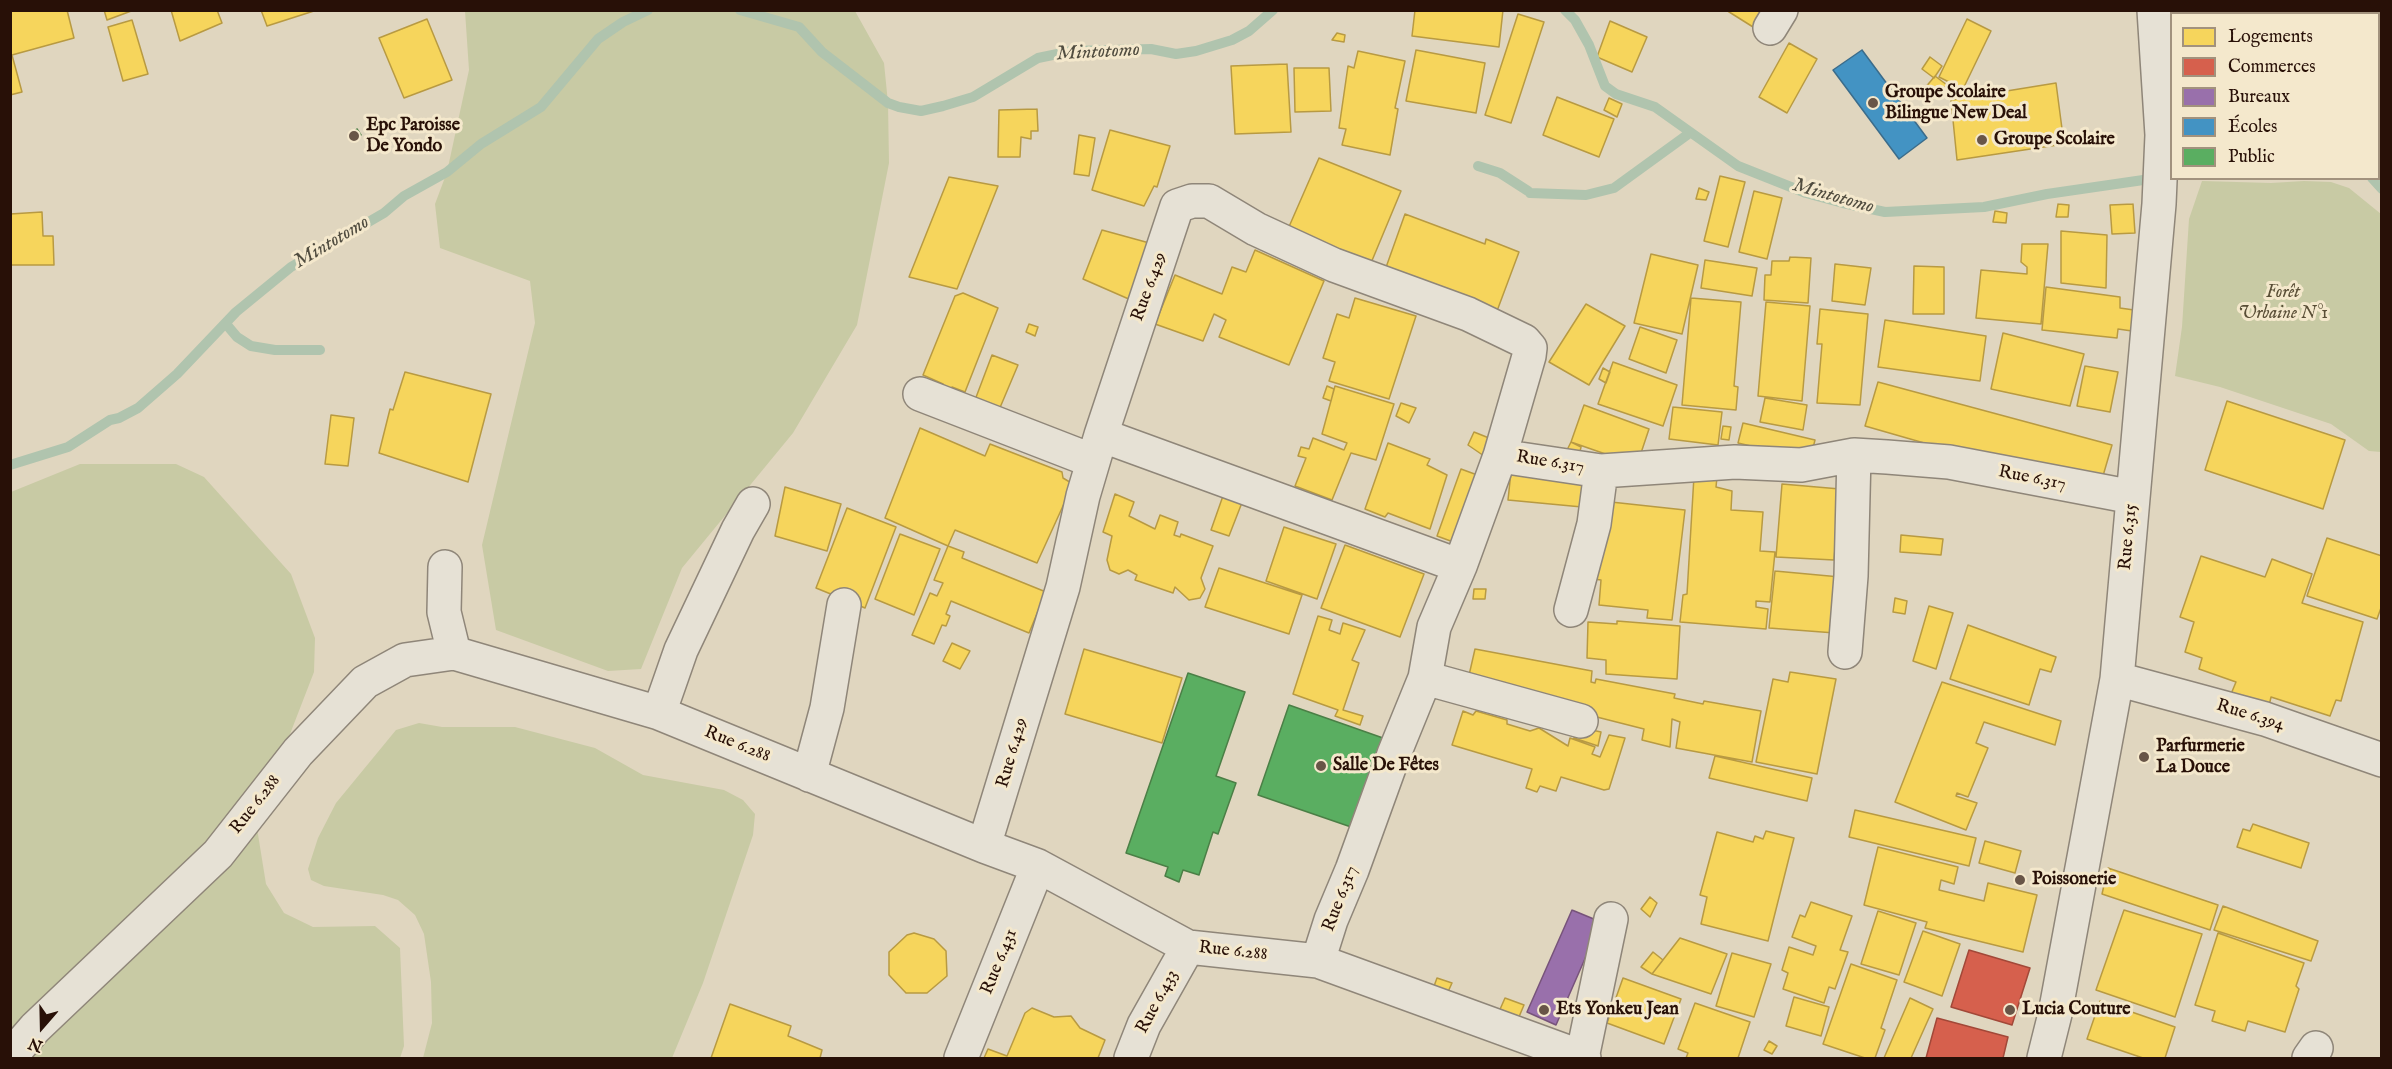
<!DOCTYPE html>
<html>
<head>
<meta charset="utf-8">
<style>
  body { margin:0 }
  #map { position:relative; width:2392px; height:1069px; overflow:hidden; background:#e0d6bf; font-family:"IM FELL English",serif }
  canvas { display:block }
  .frame { position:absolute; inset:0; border:12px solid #281007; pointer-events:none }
  .legend { position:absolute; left:2170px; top:12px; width:210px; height:168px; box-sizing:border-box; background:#f4e8cc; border:2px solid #a2927d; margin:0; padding:8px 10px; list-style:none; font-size:18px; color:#281007 }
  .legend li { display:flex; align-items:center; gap:12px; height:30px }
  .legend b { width:30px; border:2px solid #a2927d }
  .north { position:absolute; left:12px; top:997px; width:60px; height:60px; -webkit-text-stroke:4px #f4e8cc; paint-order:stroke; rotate:200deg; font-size:16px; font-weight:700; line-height:24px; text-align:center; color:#281007 }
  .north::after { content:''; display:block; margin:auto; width:21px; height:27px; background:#281007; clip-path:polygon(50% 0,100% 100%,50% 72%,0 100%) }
</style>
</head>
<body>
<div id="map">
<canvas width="2392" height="1069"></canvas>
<div class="frame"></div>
<ul class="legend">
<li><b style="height:16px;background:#f6d55c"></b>Logements</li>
<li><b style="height:16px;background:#d6604d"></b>Commerces</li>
<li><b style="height:16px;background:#9970ab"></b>Bureaux</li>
<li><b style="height:16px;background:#4393c3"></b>Écoles</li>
<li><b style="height:16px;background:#5aae61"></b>Public</li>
</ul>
<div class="north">N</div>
</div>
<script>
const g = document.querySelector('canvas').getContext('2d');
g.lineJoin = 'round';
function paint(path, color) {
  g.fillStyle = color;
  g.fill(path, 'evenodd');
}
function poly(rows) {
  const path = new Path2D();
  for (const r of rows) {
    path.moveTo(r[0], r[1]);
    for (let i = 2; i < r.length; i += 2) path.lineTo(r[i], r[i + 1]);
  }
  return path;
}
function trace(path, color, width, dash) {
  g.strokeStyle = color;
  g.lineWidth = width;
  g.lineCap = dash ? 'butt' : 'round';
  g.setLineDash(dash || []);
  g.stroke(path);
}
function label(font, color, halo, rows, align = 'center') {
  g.font = font + ' "IM FELL English",serif';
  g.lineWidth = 6;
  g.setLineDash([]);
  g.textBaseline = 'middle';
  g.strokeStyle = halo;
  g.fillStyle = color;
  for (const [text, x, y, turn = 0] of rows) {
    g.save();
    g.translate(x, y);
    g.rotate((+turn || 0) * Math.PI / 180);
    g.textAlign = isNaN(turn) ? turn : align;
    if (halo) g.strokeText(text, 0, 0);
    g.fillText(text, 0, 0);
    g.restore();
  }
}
paint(poly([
  [465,11,855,11,884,63,888,103,889,163,857,325,793,433,682,568,641,669,608,671,496,630,482,545,535,323,530,281,440,248,435,204,447,172,469,70],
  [2202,181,2271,183,2304,181,2331,182,2349,188,2381,214,2381,452,2369,451,2331,424,2220,387,2175,376,2182,327,2189,219],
  [80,464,176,464,204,477,291,574,315,638,314,672,256,822,266,884,284,913,313,927,375,926,400,948,404,1046,400,1058,11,1058,11,492],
  [419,723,442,727,515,727,595,748,643,775,724,790,743,800,755,814,753,835,703,983,672,1058,423,1058,432,1023,431,982,424,934,415,915,398,900,383,895,324,886,311,880,308,869,318,838,336,803,396,730]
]), '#c8caa4');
const homes = poly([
  [10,10,67,10,74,38,12,55,22,92,10,95,10,10],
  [104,10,134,10,107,20,104,10],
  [171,10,217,10,222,23,180,41,171,10],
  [261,10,317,10,267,26,261,10],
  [1415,10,1503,10,1499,47,1412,36,1415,10],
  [1726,10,1764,10,1761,32,1726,10],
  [2182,10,2237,10,2236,14,2199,14,2182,10],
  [1518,14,1544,22,1511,123,1485,115,1518,14],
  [427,19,452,80,404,98,379,38,427,19],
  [1967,19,1991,31,1963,89,1939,77,1967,19],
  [132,20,148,74,123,81,108,27,132,20],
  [1610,21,1647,37,1632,72,1597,57,1610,21],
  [1337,33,1345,35,1344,42,1332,40,1337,33],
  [1789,43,1817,59,1787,113,1759,97,1789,43],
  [1416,50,1485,63,1476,113,1406,101,1416,50],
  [1358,51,1405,61,1395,108,1398,109,1390,155,1342,145,1346,129,1339,128,1348,66,1354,68,1358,51],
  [1930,57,1942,66,1934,78,1922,69,1930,57],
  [1287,64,1291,132,1235,134,1231,66,1287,64],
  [1294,68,1329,68,1331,111,1295,112,1294,68],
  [1935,76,1947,85,1928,104,1919,95,1935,76],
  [2378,77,2382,78,2381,153,2378,152,2378,77],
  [2056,83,2064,144,1957,160,1951,100,2056,83],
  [1557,97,1614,119,1599,157,1543,135,1557,97],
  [1609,98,1622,104,1617,117,1604,110,1609,98],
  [1037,109,1038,131,1031,131,1031,139,1021,137,1020,157,998,157,999,110,1037,109],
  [1110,130,1170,146,1157,187,1154,186,1144,206,1092,190,1110,130],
  [1079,135,1095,138,1089,176,1074,174,1079,135],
  [1319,158,1401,191,1371,263,1288,229,1319,158],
  [1720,176,1745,182,1728,247,1704,241,1720,176],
  [949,177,998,186,957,289,909,277,949,177],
  [1699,188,1709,192,1706,200,1696,199,1699,188],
  [1754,191,1782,198,1767,259,1739,252,1754,191],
  [2058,204,2069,205,2068,217,2056,217,2058,204],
  [2133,204,2135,233,2112,234,2110,205,2133,204],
  [1995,211,2007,213,2006,223,1993,222,1995,211],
  [42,212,43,236,53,236,54,265,10,265,10,214,42,212],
  [1405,214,1485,244,1486,239,1519,252,1497,311,1384,273,1405,214],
  [1102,230,1153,244,1131,300,1083,279,1102,230],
  [2061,231,2107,235,2106,288,2061,283,2061,231],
  [2022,244,2048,244,2041,324,1976,318,1981,270,2027,274,2027,267,2021,262,2022,244],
  [1255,250,1324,281,1289,365,1219,337,1226,320,1214,314,1203,341,1155,324,1175,275,1222,294,1232,267,1246,272,1255,250],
  [1651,254,1698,265,1682,334,1634,323,1651,254],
  [1790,257,1811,258,1808,303,1764,300,1765,275,1771,275,1772,261,1789,261,1790,257],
  [1705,260,1757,268,1752,296,1701,288,1705,260],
  [1835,264,1871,268,1865,305,1832,301,1835,264],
  [1914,266,1944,267,1944,314,1913,314,1914,266],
  [2046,287,2120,297,2120,308,2134,310,2132,331,2118,329,2117,338,2042,330,2046,287],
  [963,293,998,308,965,392,952,387,950,393,940,389,943,384,923,375,955,296,963,293],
  [1355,298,1416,316,1389,399,1329,381,1335,362,1323,358,1337,314,1349,318,1355,298],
  [1691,298,1741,302,1734,386,1738,387,1736,410,1682,405,1691,298],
  [1766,302,1810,306,1802,401,1758,396,1766,302],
  [1586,304,1625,326,1589,385,1549,362,1586,304],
  [1820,309,1868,314,1860,405,1817,403,1822,344,1817,344,1820,309],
  [1885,320,1986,336,1980,381,1878,367,1885,320],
  [1029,324,1038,327,1035,336,1026,332,1029,324],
  [1640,327,1677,340,1666,373,1629,359,1640,327],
  [2003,333,2084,354,2070,406,1991,389,2003,333],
  [992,355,1018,365,999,410,975,400,992,355],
  [1613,362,1677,385,1663,426,1598,404,1613,362],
  [2085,366,2118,372,2110,412,2077,406,2085,366],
  [1603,368,1610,372,1606,383,1599,379,1603,368],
  [405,372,491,394,468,482,379,453,390,409,393,410,405,372],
  [1878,382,2112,445,2098,493,1865,426,1878,382],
  [1327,386,1334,389,1331,401,1323,398,1327,386],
  [1335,386,1394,404,1376,460,1351,453,1332,500,1295,486,1306,458,1298,456,1301,447,1309,449,1313,438,1344,450,1347,443,1322,434,1335,386],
  [1765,398,1807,405,1803,430,1760,422,1765,398],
  [2227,401,2345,440,2323,509,2205,470,2227,401],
  [1401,403,1416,408,1409,423,1396,416,1401,403],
  [1584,405,1649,429,1637,465,1571,442,1584,405],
  [1673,407,1722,412,1718,445,1669,439,1673,407],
  [331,415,354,418,348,466,325,464,331,415],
  [1743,423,1815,440,1810,460,1738,443,1743,423],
  [1723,426,1731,427,1729,440,1721,439,1723,426],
  [920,428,985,456,990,444,1062,472,1063,478,1073,484,1037,563,955,530,948,546,885,518,920,428],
  [1474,432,1494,440,1487,458,1468,445,1474,432],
  [1571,442,1581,447,1579,456,1566,452,1571,442],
  [1388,443,1430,459,1427,465,1447,475,1430,529,1388,513,1385,517,1365,509,1388,443],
  [1461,469,1480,476,1456,543,1437,536,1461,469],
  [1511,472,1584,477,1582,507,1508,500,1511,472],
  [1694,476,1717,477,1716,487,1732,491,1731,510,1763,512,1760,551,1775,552,1770,602,1756,601,1756,607,1768,609,1766,629,1680,622,1683,595,1687,594,1694,476],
  [1782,484,1840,489,1834,560,1776,557,1782,484],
  [785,487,841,504,827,551,775,536,785,487],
  [1224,493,1243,500,1229,536,1211,530,1224,493],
  [1115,494,1134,502,1129,516,1155,529,1160,515,1178,522,1174,535,1180,537,1181,534,1213,546,1201,578,1205,589,1200,598,1189,600,1175,587,1173,593,1135,580,1137,575,1128,570,1119,574,1110,570,1107,560,1112,536,1103,532,1115,494],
  [1611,502,1685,510,1672,620,1647,618,1648,610,1599,605,1601,580,1594,579,1611,502],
  [847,508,896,527,865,608,816,588,847,508],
  [1284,527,1336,544,1317,599,1266,581,1284,527],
  [900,534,940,549,914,615,875,599,900,534],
  [1901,535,1943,539,1941,555,1900,552,1901,535],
  [2327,538,2382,556,2382,605,2377,619,2307,596,2327,538],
  [1345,545,1424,574,1400,637,1321,608,1345,545],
  [948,546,964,552,962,558,1046,592,1029,633,951,601,946,614,950,616,946,626,942,625,934,644,912,635,930,593,937,596,943,583,934,580,948,546],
  [2201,556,2265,577,2272,559,2312,574,2302,603,2363,622,2341,701,2336,700,2330,716,2271,697,2269,706,2231,694,2236,682,2199,669,2202,658,2185,652,2194,622,2180,617,2201,556],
  [1219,568,1302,595,1289,634,1205,607,1219,568],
  [1775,571,1840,577,1835,633,1769,628,1775,571],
  [1474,589,1486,589,1485,599,1473,599,1474,589],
  [1895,598,1907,601,1905,614,1893,612,1895,598],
  [1929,606,1953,613,1936,669,1913,661,1929,606],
  [1318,616,1332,620,1329,630,1340,634,1343,623,1365,630,1352,660,1359,663,1343,710,1363,716,1360,725,1335,716,1338,710,1293,694,1318,616],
  [1617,621,1680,626,1677,679,1606,674,1606,660,1587,658,1588,622,1617,624,1617,621],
  [1968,625,2056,657,2051,672,2040,669,2029,705,1950,679,1968,625],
  [952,643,970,651,960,669,943,661,952,643],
  [1084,649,1182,678,1162,743,1065,714,1084,649],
  [1475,649,1592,671,1591,682,1595,683,1596,679,1675,694,1674,698,1703,704,1704,701,1761,711,1752,762,1676,748,1680,722,1672,719,1670,747,1642,740,1644,729,1467,684,1475,649],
  [1790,672,1836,679,1817,774,1756,762,1773,679,1788,682,1790,672],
  [1942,682,2061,721,2055,745,1984,722,1976,743,1988,748,1968,797,1957,793,1956,796,1977,803,1966,830,1895,802,1942,682],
  [1463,711,1473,715,1476,711,1507,720,1507,724,1530,731,1539,728,1568,746,1570,738,1595,747,1592,754,1600,757,1609,735,1625,738,1609,789,1604,790,1561,777,1556,791,1540,786,1537,792,1526,788,1532,769,1452,745,1463,711],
  [1578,727,1601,732,1598,746,1574,738,1578,727],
  [1715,756,1812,778,1807,801,1709,778,1715,756],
  [1855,810,1976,838,1969,866,1849,837,1855,810],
  [2253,824,2309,843,2301,868,2237,847,2243,829,2250,831,2253,824],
  [1766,831,1794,838,1768,941,1701,924,1707,897,1700,895,1717,832,1753,842,1755,836,1763,839,1766,831],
  [1985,841,2021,851,2015,873,1979,863,1985,841],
  [1878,847,1958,867,1954,884,1941,880,1939,890,1984,901,1988,883,2037,895,2023,952,1925,928,1927,922,1864,905,1878,847],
  [2108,868,2218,905,2210,930,2102,894,2108,868],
  [1650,897,1657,903,1650,917,1641,909,1650,897],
  [1811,902,1852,916,1840,950,1848,952,1835,989,1829,987,1824,1003,1783,989,1788,973,1782,970,1789,947,1813,955,1816,946,1792,937,1800,915,1805,917,1811,902],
  [2223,906,2318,941,2311,961,2214,930,2223,906],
  [2124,910,2202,934,2175,1017,2096,990,2124,910],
  [1878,911,1916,923,1899,975,1861,964,1878,911],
  [1923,931,1960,944,1942,996,1904,982,1923,931],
  [914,933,934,939,946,951,947,976,927,993,906,993,889,975,889,952,907,935,914,933],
  [2218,933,2304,963,2296,986,2299,989,2285,1032,2248,1021,2245,1031,2212,1021,2215,1011,2195,1005,2218,933],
  [1680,938,1727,954,1711,994,1652,974,1680,938],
  [1653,952,1663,960,1652,974,1641,967,1653,952],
  [1732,953,1771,964,1754,1017,1716,1006,1732,953],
  [1851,964,1897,980,1881,1028,1885,1030,1875,1058,1865,1058,1823,1044,1851,964],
  [1437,978,1452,983,1447,994,1433,989,1437,978],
  [1623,978,1681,999,1664,1044,1607,1023,1623,978],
  [1794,997,1829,1007,1821,1036,1786,1026,1794,997],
  [1505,998,1524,1005,1513,1031,1494,1023,1505,998],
  [1910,998,1933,1009,1911,1058,1884,1058,1910,998],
  [2100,1001,2175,1027,2165,1058,2143,1058,2087,1039,2100,1001],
  [1695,1003,1750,1022,1738,1058,1686,1058,1688,1053,1678,1049,1695,1003],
  [730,1004,791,1026,788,1036,822,1050,820,1058,711,1058,730,1004],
  [1032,1008,1054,1017,1071,1016,1080,1028,1105,1040,1098,1058,984,1058,988,1049,1007,1056,1025,1013,1032,1008],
  [1769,1041,1777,1046,1772,1054,1764,1050,1769,1041]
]);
paint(homes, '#f6d55c');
trace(homes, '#b89a42', 1.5);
const shops = poly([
  [1969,950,2030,968,2012,1025,1951,1007,1969,950],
  [1937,1018,2008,1037,2003,1058,1926,1058,1937,1018]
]);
paint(shops, '#d6604d');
trace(shops, '#a24838', 1.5);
const offices = poly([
  [1572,910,1601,922,1556,1025,1527,1012,1572,910]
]);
paint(offices, '#9970ab');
trace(offices, '#77537a', 1.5);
const schools = poly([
  [1862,50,1927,138,1899,159,1833,70,1862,50]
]);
paint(schools, '#4393c3');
trace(schools, '#3b6c8b', 1.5);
const public = poly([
  [357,129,361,135,354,140,350,135,357,129],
  [1188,673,1245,692,1216,776,1236,783,1218,834,1213,832,1199,875,1183,870,1179,882,1165,876,1168,867,1126,853,1188,673],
  [1289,705,1383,738,1354,828,1258,795,1289,705]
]);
paint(public, '#5aae61');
trace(public, '#4b7f46', 1.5);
trace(poly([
  [740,10,799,27,822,52,888,103,899,107,921,111,943,106,973,97,1038,58,1072,51,1151,49,1176,54,1196,51,1232,40,1249,31,1273,10],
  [1565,10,1575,20,1589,45,1605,86,1616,94,1655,107,1738,166,1806,193,1843,203,1885,212,1984,207,2047,194,2157,178],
  [1478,166,1500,173,1528,191],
  [2372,178,2382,189],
  [1530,193,1586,195,1614,188,1687,135],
  [226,324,237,337,251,346,275,350,320,350],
  [10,465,68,447,110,420,119,418,138,408,177,374,236,312,291,267,384,213,404,196,447,172,481,144,541,107,598,39,623,22,648,10]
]), '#b0c4ae', 10);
const minor = poly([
  [1770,28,1781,10],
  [920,394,1093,461],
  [1101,435,1460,566],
  [445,567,444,612,454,653],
  [1571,610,1594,524,1601,471],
  [1845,652,1851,576,1854,455],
  [1425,678,1581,721],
  [2117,679,2265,719,2382,760],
  [659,713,681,650,738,530,753,504],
  [809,775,827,708,844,605],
  [984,846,1063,587,1083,496,1101,435,1177,206,1192,201,1209,201,1256,229,1334,265,1468,314,1524,341,1530,348,1529,356,1500,456],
  [1318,961,1331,920,1352,870,1394,754,1425,678,1434,627,1460,566,1500,456,1601,471,1735,462,1801,465,1854,455,1887,457,1949,462,2133,497],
  [10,1057,35,1028,218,854,298,752,365,682,405,660,454,653,659,713,984,846,1038,866,1188,947,1318,961,1584,1058],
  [961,1058,1038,866],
  [1131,1058,1144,1025,1188,947],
  [1582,1058,1611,919],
  [2044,1058,2055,1014,2117,679,2159,204,2162,135,2154,10],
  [2309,1058,2316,1048]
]);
trace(minor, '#8f8679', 36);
trace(minor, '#e6e1d5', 33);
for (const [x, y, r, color] of [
  [1873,103,6,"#685547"],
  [354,136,6,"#685547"],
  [1982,140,6,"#685547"],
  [2144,757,6,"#685547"],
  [1321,766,6,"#685547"],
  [2020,880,6,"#685547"],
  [1544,1010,6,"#685547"],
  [2010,1010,6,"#685547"]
]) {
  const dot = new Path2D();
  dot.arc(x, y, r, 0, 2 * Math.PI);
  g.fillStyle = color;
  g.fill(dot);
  trace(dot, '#f4e8cc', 2);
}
label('bold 18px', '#281007', '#f4e8cc', [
  ["Groupe Scolaire",1885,93],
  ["Bilingue New Deal",1885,114],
  ["Epc Paroisse",366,126],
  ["De Yondo",366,147],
  ["Groupe Scolaire",1994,140],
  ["Parfurmerie",2156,747],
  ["La Douce",2156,768],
  ["Salle De Fêtes",1333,766],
  ["Poissonerie",2032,880],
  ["Ets Yonkeu Jean",1556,1010],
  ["Lucia Couture",2022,1010]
], 'left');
label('18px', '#281007', '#f4e8cc', [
  ["Rue 6.429",1150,287,-70],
  ["Rue 6.317",1550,463,9],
  ["Rue 6.317",2032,479,11],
  ["Rue 6.315",2129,537,-85],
  ["Rue 6.394",2250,716,17],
  ["Rue 6.288",737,745,22],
  ["Rue 6.429",1013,753,-74],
  ["Rue 6.288",256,805,-52],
  ["Rue 6.317",1341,899,-69],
  ["Rue 6.288",1233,952,6],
  ["Rue 6.431",1000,962,-68],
  ["Rue 6.433",1158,1002,-62]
]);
label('italic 18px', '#594e36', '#f4e8cc', [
  ["Forêt",2283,293],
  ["Urbaine N°1",2283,314]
]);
label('italic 20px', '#504c3f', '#f4e8cc', [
  ["Mintotomo",1098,53,-3],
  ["Mintotomo",1833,197,16],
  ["Mintotomo",332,243,-31]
]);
</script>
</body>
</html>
